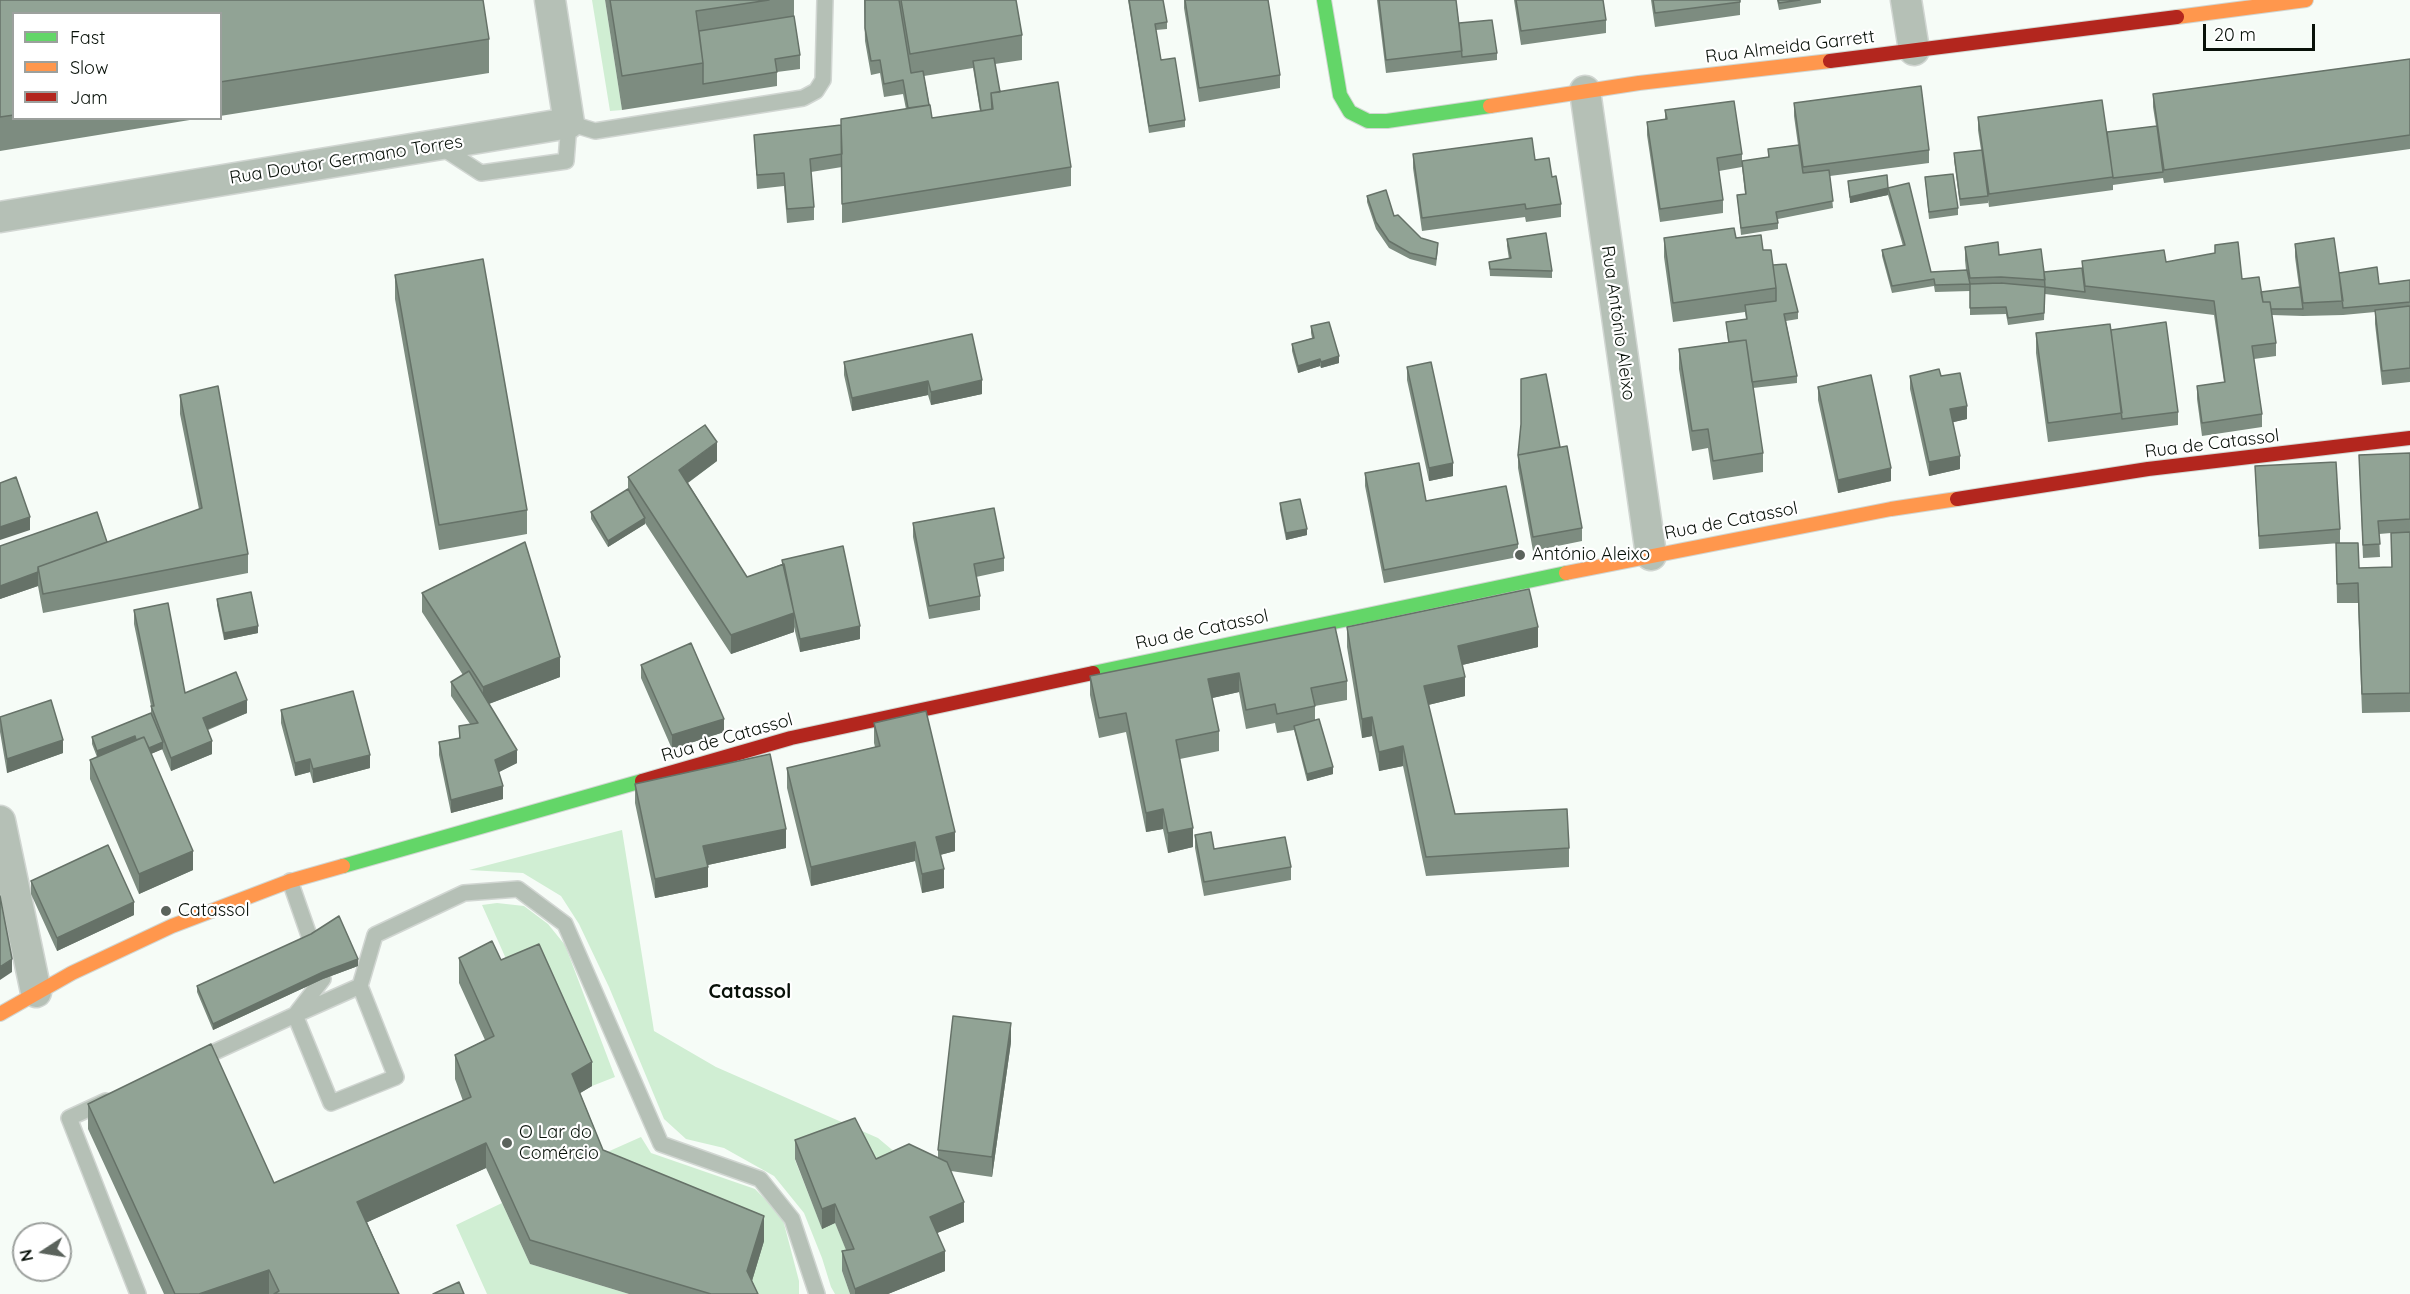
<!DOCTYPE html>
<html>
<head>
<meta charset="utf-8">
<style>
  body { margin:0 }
  #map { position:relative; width:2410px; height:1294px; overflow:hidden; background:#f6fcf7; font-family:Quicksand,sans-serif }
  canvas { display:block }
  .legend { position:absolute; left:12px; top:12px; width:210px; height:108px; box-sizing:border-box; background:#fff; border:2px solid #9ca09d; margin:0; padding:8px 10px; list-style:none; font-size:18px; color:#081109 }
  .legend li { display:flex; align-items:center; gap:12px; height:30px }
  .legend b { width:30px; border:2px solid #9ca09d }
  .north { position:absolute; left:12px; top:1222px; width:60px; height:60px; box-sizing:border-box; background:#fff; border:2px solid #9ca09d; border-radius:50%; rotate:258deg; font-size:16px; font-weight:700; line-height:24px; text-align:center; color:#081109 }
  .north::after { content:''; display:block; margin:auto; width:21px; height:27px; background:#5b635c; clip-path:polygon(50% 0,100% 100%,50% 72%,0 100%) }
  .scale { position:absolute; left:2203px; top:24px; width:112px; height:27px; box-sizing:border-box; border:3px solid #081109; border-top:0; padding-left:8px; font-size:18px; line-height:21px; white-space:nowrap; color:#081109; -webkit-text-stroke:4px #fff; paint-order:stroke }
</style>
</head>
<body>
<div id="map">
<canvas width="2410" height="1294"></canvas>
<ul class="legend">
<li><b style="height:8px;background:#63d668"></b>Fast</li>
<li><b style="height:8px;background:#ff974d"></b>Slow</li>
<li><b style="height:8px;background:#b3261e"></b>Jam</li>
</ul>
<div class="north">N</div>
<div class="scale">20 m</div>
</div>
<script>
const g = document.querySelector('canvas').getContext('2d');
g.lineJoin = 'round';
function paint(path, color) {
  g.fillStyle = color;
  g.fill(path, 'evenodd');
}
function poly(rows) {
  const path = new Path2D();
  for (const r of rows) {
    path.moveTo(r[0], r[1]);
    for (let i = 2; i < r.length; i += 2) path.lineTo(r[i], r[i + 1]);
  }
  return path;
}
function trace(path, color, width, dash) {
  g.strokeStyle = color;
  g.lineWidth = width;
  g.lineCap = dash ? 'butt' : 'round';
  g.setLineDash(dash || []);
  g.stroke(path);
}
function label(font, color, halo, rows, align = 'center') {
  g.font = font + ' Quicksand,sans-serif';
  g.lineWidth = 4.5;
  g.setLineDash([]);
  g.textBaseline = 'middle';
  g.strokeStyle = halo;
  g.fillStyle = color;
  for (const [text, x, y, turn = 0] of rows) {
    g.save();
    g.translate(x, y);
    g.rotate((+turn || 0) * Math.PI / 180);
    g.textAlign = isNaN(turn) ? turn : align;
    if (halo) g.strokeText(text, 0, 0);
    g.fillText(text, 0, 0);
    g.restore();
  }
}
paint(poly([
  [592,0,605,0,622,110,610,111],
  [622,830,654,1031,716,1067,878,1138,909,1164,795,1160,822,1228,835,1223,854,1268,842,1271,850,1294,835,1294,831,1287,822,1258,804,1213,774,1176,724,1148,686,1139,664,1119,609,987,579,924,561,896,523,873,469,870],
  [497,903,524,906,548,924,565,945,615,1077,592,1086,515,979,482,905],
  [641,1137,651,1153,755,1189,782,1216,799,1281,799,1294,748,1294,596,1157],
  [502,1203,530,1264,629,1294,487,1294,456,1225]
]), '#d0eed3');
const lane = poly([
  [441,147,481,173,566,161,569,123,595,131,803,98,816,91,823,80,825,0],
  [290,881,311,941],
  [360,986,375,935,464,893,518,889,565,924,661,1144,760,1179,792,1219,817,1294],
  [197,1060,295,1015,360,986,396,1077,331,1103,295,1015,323,979],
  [106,1101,69,1118,138,1294]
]);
const street = poly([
  [1906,0,1914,50],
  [1585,91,1651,555],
  [0,217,569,123,550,0],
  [0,821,36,992]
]);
const fast = poly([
  [1324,0,1340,95,1350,112,1368,121,1387,121,1490,106],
  [1093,673,1566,573],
  [343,866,642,781]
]);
const slow = poly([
  [2177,17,2306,0],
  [1490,106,1639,83,1830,61],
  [1566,573,1891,509,1957,499],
  [0,1014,72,973,172,926,290,881,343,866]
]);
const jam = poly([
  [1830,61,2177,17],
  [1957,499,2148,469,2410,438],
  [642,781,791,738,1093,673]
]);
trace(lane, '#d1d6d2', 18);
trace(street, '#d1d6d2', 33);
trace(fast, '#d1d6d2', 16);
trace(slow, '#d1d6d2', 16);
trace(jam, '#d1d6d2', 16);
trace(lane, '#b5c0b6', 15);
trace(street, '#b5c0b6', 30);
trace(fast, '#63d668', 14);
trace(slow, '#ff974d', 14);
trace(jam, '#b3261e', 14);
paint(poly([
  [0,0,483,0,489,39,489,73,220,116,220,14,14,14,14,118,202,118,0,151],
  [605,0,794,0,794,16,800,55,800,69,777,72,777,86,622,110],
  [864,0,1016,0,1022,35,1022,60,995,64,1000,92,1071,167,1071,186,842,223,842,167,811,172,814,207,814,220,787,223,784,186,757,189,754,135,841,125,906,109,903,94,884,97,880,73,871,75,865,41],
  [973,68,980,111,932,118,924,76],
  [1128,0,1163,0,1167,22,1167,29,1156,30,1161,60,1185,120,1185,127,1149,133],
  [1184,0,1268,0,1280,75,1280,88,1199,102,1184,8],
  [1377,0,1456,0,1459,23,1497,53,1497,60,1386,73],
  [1514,0,1603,0,1606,20,1606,33,1521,45],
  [1651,0,1740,0,1740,15,1655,27],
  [1777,0,1821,0,1821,3,1779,10],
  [2410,59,2410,149,2164,183,2163,178,2113,185,2113,190,1989,207,1988,200,1988,203,1960,206,1954,160,1954,153,1981,150,1978,130,1978,117,2107,132,2156,126,2153,107,2153,94],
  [1794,103,1929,150,1929,163,1830,176,1833,208,1778,219,1778,229,1741,235,1737,195,1745,194,1742,167,1719,171,1723,200,1723,213,1660,222,1647,135,1647,122,1665,119,1665,110,1742,154,1742,161,1768,157,1768,149,1798,145,1794,116],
  [1413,154,1535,160,1552,177,1561,204,1561,217,1526,222,1525,217,1422,231,1413,168],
  [1925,177,1958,208,1958,215,1929,219],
  [1848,181,1888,188,1931,272,1966,270,1965,260,1965,247,1999,255,2044,272,2082,268,2082,261,2166,262,2242,279,2261,292,2299,287,2295,257,2295,244,2339,273,2379,284,2410,280,2410,382,2382,385,2375,324,2375,312,2343,315,2303,316,2272,315,2276,343,2276,356,2254,359,2262,414,2262,427,2202,436,2197,399,2197,386,2224,382,2214,315,2045,294,2044,320,2008,325,2006,314,1970,315,1970,291,1935,292,1934,286,1892,293,1882,256,1882,250,1903,246,1888,195,1850,203],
  [1367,196,1394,216,1421,238,1438,249,1436,266,1410,259,1389,248,1376,229,1367,202],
  [1664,238,1736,238,1763,250,1773,265,1798,312,1798,319,1786,321,1797,376,1797,383,1753,388,1763,453,1763,472,1713,480,1708,448,1692,451,1679,369,1679,349,1728,342,1726,322,1746,319,1745,312,1673,322,1664,257],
  [1507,239,1552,271,1552,278,1490,276,1489,262,1509,259,1507,246],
  [395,275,527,510,527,534,439,550,395,299],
  [1311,326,1339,363,1321,368,1320,366,1298,373,1292,351,1292,344,1312,338,1311,333],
  [2111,330,2178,412,2178,425,2048,442,2036,353,2036,333],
  [844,362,982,394,931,405,928,395,852,411,844,375],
  [1407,367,1453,476,1429,481,1407,380],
  [1910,376,1941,376,1967,419,1953,422,1960,469,1929,476,1910,389],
  [1818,387,1891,481,1838,493,1818,400],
  [180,395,248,554,248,573,43,613,38,586,0,599,0,546,107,542,199,509,180,414],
  [1560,447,1582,528,1582,541,1533,551,1518,468,1518,455],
  [2410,453,2410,712,2362,713,2358,603,2337,603,2336,543,2359,568,2392,567,2391,533,2379,534,2380,557,2363,558,2359,455],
  [717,461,688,483,747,577,782,564,782,560,860,639,800,652,794,627,794,632,731,654,645,523,645,524,608,547,591,519,591,512,628,489,628,477],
  [2255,466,2340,529,2340,543,2259,549],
  [1365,473,1518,544,1518,557,1384,583,1365,486],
  [1280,503,1307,535,1286,540,1280,510],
  [913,523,1004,558,1004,571,976,577,980,596,980,610,929,619,913,537],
  [422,593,560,677,489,704,517,763,499,772,503,799,451,813,439,755,439,742,459,738,459,726,470,724,451,696,451,682,463,675,422,612],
  [217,599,258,633,224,640,217,605],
  [134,610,185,693,247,713,208,730,212,754,171,771,162,749,151,754,193,870,139,894,90,779,90,760,97,757,92,744,92,737,151,713,151,706,134,624],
  [1335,627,1347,681,1347,700,1315,706,1315,720,1333,774,1307,781,1294,730,1277,733,1275,723,1246,729,1239,692,1212,698,1219,731,1219,751,1180,759,1193,847,1168,853,1163,829,1146,832,1126,732,1099,738,1090,695,1090,676],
  [1347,627,1538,647,1462,665,1465,696,1428,705,1455,814,1569,848,1569,867,1426,876,1403,766,1379,771,1372,736,1362,738,1347,647],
  [641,665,724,732,672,749,641,678],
  [281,710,370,768,313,783,310,772,295,776,281,723],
  [0,717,63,753,7,773,0,732],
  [874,723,955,851,940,855,944,888,922,893,915,861,811,886,787,788,787,768,875,747,874,743],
  [635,784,786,848,708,865,708,887,655,898,635,803],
  [1195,835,1214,849,1291,867,1291,880,1204,896,1195,848],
  [31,881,134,915,57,951,31,894],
  [459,958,501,960,592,1086,580,1093,603,1150,764,1241,752,1281,758,1294,629,1294,530,1264,486,1168,367,1222,399,1294,164,1294,88,1129,88,1104,274,1183,463,1101,455,1079,455,1055,485,1040,459,983],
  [358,966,323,979,213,1030,197,992,197,986],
  [1011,1042,992,1177,951,1171,964,1222,937,1233,945,1271,888,1294,850,1294,842,1271,842,1251,846,1250,835,1223,822,1229,795,1159,795,1140,876,1159,938,1158,938,1150]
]), '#7d8c80');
paint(poly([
  [1888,188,1888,195,1850,203,1850,197],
  [1339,356,1339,363,1321,368,1321,362],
  [1320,359,1320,366,1298,373,1298,366],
  [982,380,982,394,931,405,931,392],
  [928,381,928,395,852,411,852,398],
  [1967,406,1967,419,1950,423,1950,409],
  [717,442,717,461,679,489,679,470],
  [1960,456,1960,469,1929,476,1929,462],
  [1453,463,1453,476,1429,481,1429,468],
  [1891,468,1891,481,1838,493,1838,480],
  [30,517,30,530,0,540,0,527],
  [645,518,645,524,608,547,608,541],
  [1307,529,1307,535,1286,540,1286,533],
  [38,572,38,586,0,599,0,586],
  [794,613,794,632,731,654,731,635],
  [258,626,258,633,224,640,224,633],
  [860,626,860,639,800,652,800,639],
  [1538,627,1538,647,1458,666,1458,646],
  [560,657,560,677,483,706,483,687],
  [1239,673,1239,692,1208,699,1208,679],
  [1465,677,1465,696,1424,706,1424,686],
  [247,700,247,713,203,731,203,718],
  [1372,717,1372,736,1362,738,1362,719],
  [724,719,724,732,672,749,672,735],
  [135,736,135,743,97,758,97,751],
  [63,740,63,753,7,773,7,759],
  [212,741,212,754,171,771,171,758],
  [163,742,163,749,141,758,141,751],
  [1403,746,1403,766,1379,771,1379,752],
  [517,750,517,763,495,774,495,760],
  [370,755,370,768,313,783,313,769],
  [310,759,310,772,295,776,295,763],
  [1333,767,1333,774,1307,781,1307,774],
  [503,786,503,799,451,813,451,800],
  [1163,809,1163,829,1146,832,1146,813],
  [1193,828,1193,847,1168,853,1168,833],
  [786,829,786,848,703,866,703,846],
  [955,832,955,851,936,856,936,837],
  [915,842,915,861,811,886,811,867],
  [193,851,193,870,139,894,139,874],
  [708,867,708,887,655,898,655,879],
  [944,869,944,888,922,893,922,874],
  [134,902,134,915,57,951,57,938],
  [12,959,12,972,0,980,0,967],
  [358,959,358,966,323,979,213,1030,213,1024,323,972],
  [1011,1023,1011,1042,992,1177,992,1157],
  [592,1062,592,1086,572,1098,572,1074],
  [486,1143,486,1168,357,1227,357,1202],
  [964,1202,964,1222,930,1236,930,1217],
  [835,1204,835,1223,822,1229,822,1209],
  [764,1216,764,1241,748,1294,747,1271],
  [945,1251,945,1271,888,1294,855,1294,855,1289],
  [269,1270,269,1294,199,1294]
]), '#667268');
const building = poly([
  [0,0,483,0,489,39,220,82,220,14,14,14,14,115,0,117,0,0],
  [610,0,769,0,696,11,703,63,622,76,610,0],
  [865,0,899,0,911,73,923,71,929,105,908,108,903,80,884,84,880,60,871,61,865,28,865,0],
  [901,0,1016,0,1022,35,910,54,901,0],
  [1129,0,1163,0,1167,22,1155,24,1161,60,1175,58,1185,120,1149,126,1129,0],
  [1185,0,1268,0,1280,75,1199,88,1185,0],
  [1379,0,1456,0,1462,51,1386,60,1379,0],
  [1516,0,1603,0,1606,20,1521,31,1516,0],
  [1653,0,1740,0,1740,2,1655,13,1653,0],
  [1778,0,1800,0,1779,3,1778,0],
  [794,16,800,55,775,59,777,72,703,84,703,63,699,31,794,16],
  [1492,20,1497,53,1462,57,1459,23,1492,20],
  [994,58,1000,92,991,93,992,109,981,111,973,61,994,58],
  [2410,59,2410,135,2164,170,2153,94,2410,59],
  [1058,82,1071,167,842,204,841,119,930,105,932,118,993,109,991,93,1058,82],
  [1921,86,1929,150,1803,167,1794,103,1921,86],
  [2102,100,2113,177,1989,194,1978,117,2102,100],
  [1734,101,1742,154,1717,158,1723,200,1660,209,1647,122,1667,119,1665,110,1734,101],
  [841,125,842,154,810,159,814,207,787,209,784,173,757,175,754,135,841,125],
  [2157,126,2163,172,2113,178,2107,132,2157,126],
  [1532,138,1535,160,1549,158,1552,177,1556,176,1561,204,1526,209,1525,204,1422,218,1413,154,1532,138],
  [1799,145,1803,173,1829,170,1833,201,1776,212,1778,223,1741,228,1737,195,1746,194,1742,161,1769,157,1768,149,1799,145],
  [1982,150,1988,196,1960,199,1954,153,1982,150],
  [1953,174,1958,208,1929,212,1925,177,1953,174],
  [1887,175,1888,188,1909,183,1931,272,1967,270,1970,284,1935,285,1934,279,1892,286,1882,250,1905,245,1888,188,1850,197,1848,181,1887,175],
  [1386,190,1394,216,1398,215,1421,238,1438,243,1436,259,1410,253,1389,241,1376,222,1367,196,1386,190],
  [1734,228,1736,238,1761,235,1763,250,1771,250,1776,288,1673,303,1664,238,1734,228],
  [1546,233,1552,271,1490,269,1489,262,1511,258,1507,239,1546,233],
  [2334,238,2343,301,2303,303,2295,244,2334,238],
  [1998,242,1999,255,2041,249,2045,280,2001,277,1970,278,1965,247,1998,242],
  [2238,242,2242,279,2259,277,2263,302,2270,302,2276,343,2252,346,2262,414,2202,423,2197,386,2225,382,2214,301,2085,286,2082,261,2164,250,2166,262,2215,253,2215,245,2238,242],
  [483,259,527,510,439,525,395,275,483,259],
  [1786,264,1798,312,1784,314,1797,376,1752,382,1746,340,1729,342,1726,322,1747,319,1745,305,1776,301,1776,288,1773,265,1786,264],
  [2377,267,2379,284,2410,280,2410,302,2343,308,2339,273,2377,267],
  [2082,268,2085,292,2045,287,2044,272,2082,268],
  [2001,283,2045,287,2044,313,2008,318,2006,307,1970,308,1970,284,2001,283],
  [2300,287,2303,309,2271,309,2270,302,2263,302,2261,292,2300,287],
  [2410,306,2410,368,2382,371,2375,310,2410,306],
  [1329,322,1339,356,1321,362,1320,359,1298,366,1292,344,1314,338,1311,326,1329,322],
  [2166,322,2178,412,2122,419,2111,330,2166,322],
  [2110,324,2122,413,2048,423,2036,333,2110,324],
  [972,334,982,380,931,392,928,381,852,398,844,362,972,334],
  [1746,340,1763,453,1713,461,1708,429,1692,431,1679,349,1746,340],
  [1431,362,1453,463,1429,468,1407,367,1431,362],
  [1939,369,1941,376,1960,373,1967,406,1950,409,1960,456,1929,462,1910,376,1939,369],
  [1546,374,1560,447,1518,455,1521,424,1521,379,1546,374],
  [1871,375,1891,468,1838,480,1818,387,1871,375],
  [218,386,248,554,43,594,38,567,202,508,180,395,218,386],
  [705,425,717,442,679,470,747,577,784,564,794,613,731,635,628,477,705,425],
  [1567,446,1582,528,1533,537,1518,455,1567,446],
  [2410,453,2410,519,2378,521,2380,544,2363,545,2359,455,2410,453],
  [2336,462,2340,529,2259,536,2255,466,2336,462],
  [1419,463,1426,501,1506,486,1518,544,1384,570,1365,473,1419,463],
  [16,477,30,517,0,527,0,483,16,477],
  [628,489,645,518,608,541,591,512,628,489],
  [1300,499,1307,529,1286,533,1280,503,1300,499],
  [994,508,1004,558,974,564,980,596,929,606,913,523,994,508],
  [97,512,107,542,38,567,38,572,0,586,0,546,97,512],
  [2410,532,2410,693,2362,694,2358,583,2337,584,2336,543,2358,543,2359,568,2392,567,2391,533,2410,532],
  [525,542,560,657,483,687,422,593,525,542],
  [843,546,860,626,800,639,782,560,843,546],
  [1529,589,1538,627,1458,646,1465,677,1424,686,1455,814,1567,809,1569,848,1426,857,1403,746,1379,752,1372,717,1362,719,1347,627,1529,589],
  [251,592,258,626,224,633,217,599,251,592],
  [168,603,185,693,236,672,247,700,203,718,212,741,171,758,151,706,154,706,134,610,168,603],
  [1335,627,1347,681,1311,688,1315,706,1277,714,1275,704,1246,710,1239,673,1208,679,1219,731,1176,740,1193,828,1168,833,1163,809,1146,813,1126,713,1099,718,1090,676,1335,627],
  [691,643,724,719,672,735,641,665,691,643],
  [469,671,517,750,495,760,503,786,451,800,439,742,460,738,459,726,478,723,451,682,469,671],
  [353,691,370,755,313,769,310,759,295,763,281,710,353,691],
  [51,700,63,740,7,759,0,717,51,700],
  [926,711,955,832,936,837,944,869,922,874,915,842,811,867,787,768,880,746,874,723,926,711],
  [151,713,163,742,149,748,144,737,136,740,135,736,97,751,92,737,151,713],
  [1319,719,1333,767,1307,774,1294,726,1319,719],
  [144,737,193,851,139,874,90,760,144,737],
  [770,754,786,829,703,846,708,867,655,879,635,784,770,754],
  [1211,832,1214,849,1285,837,1291,867,1204,882,1195,835,1211,832],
  [108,845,134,902,57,938,31,881,108,845],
  [0,896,12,959,0,967,0,896],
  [339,916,358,959,323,972,213,1024,197,986,311,934,339,916],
  [492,941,501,960,539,944,592,1062,572,1074,603,1150,764,1216,747,1271,758,1294,711,1294,530,1240,486,1143,357,1202,399,1294,274,1294,279,1291,269,1270,199,1294,175,1294,88,1104,211,1044,274,1183,471,1097,455,1055,494,1036,459,958,492,941],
  [953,1016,1011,1023,992,1157,938,1150,953,1016],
  [855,1118,876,1159,909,1144,947,1162,964,1202,930,1217,945,1251,855,1289,842,1251,854,1249,835,1204,822,1209,795,1140,855,1118],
  [459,1282,464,1294,433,1294,459,1282]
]);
paint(building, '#91a395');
trace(building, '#667268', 1.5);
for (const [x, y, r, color] of [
  [1520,555,6,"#5b635c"],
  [166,911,6,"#5b635c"],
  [507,1143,6,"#5b635c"]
]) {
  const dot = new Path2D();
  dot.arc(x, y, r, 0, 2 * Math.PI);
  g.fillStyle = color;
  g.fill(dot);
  trace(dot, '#fff', 2);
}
label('18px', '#081109', '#fff', [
  ["Rua Almeida Garrett",1790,47,-7],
  ["Rua Doutor Germano Torres",346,160,-9],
  ["Rua António Aleixo",1618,323,82],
  ["Rua de Catassol",2212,444,-7],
  ["Rua de Catassol",1731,521,-11],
  ["Rua de Catassol",1202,630,-12],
  ["Rua de Catassol",727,738,-16]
]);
label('18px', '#081109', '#fff', [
  ["António Aleixo",1532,555],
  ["Catassol",178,911],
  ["O Lar do",519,1133],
  ["Comércio",519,1154]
], 'left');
label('bold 20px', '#081109', '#fff', [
  ["Catassol",750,992]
]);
</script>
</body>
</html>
